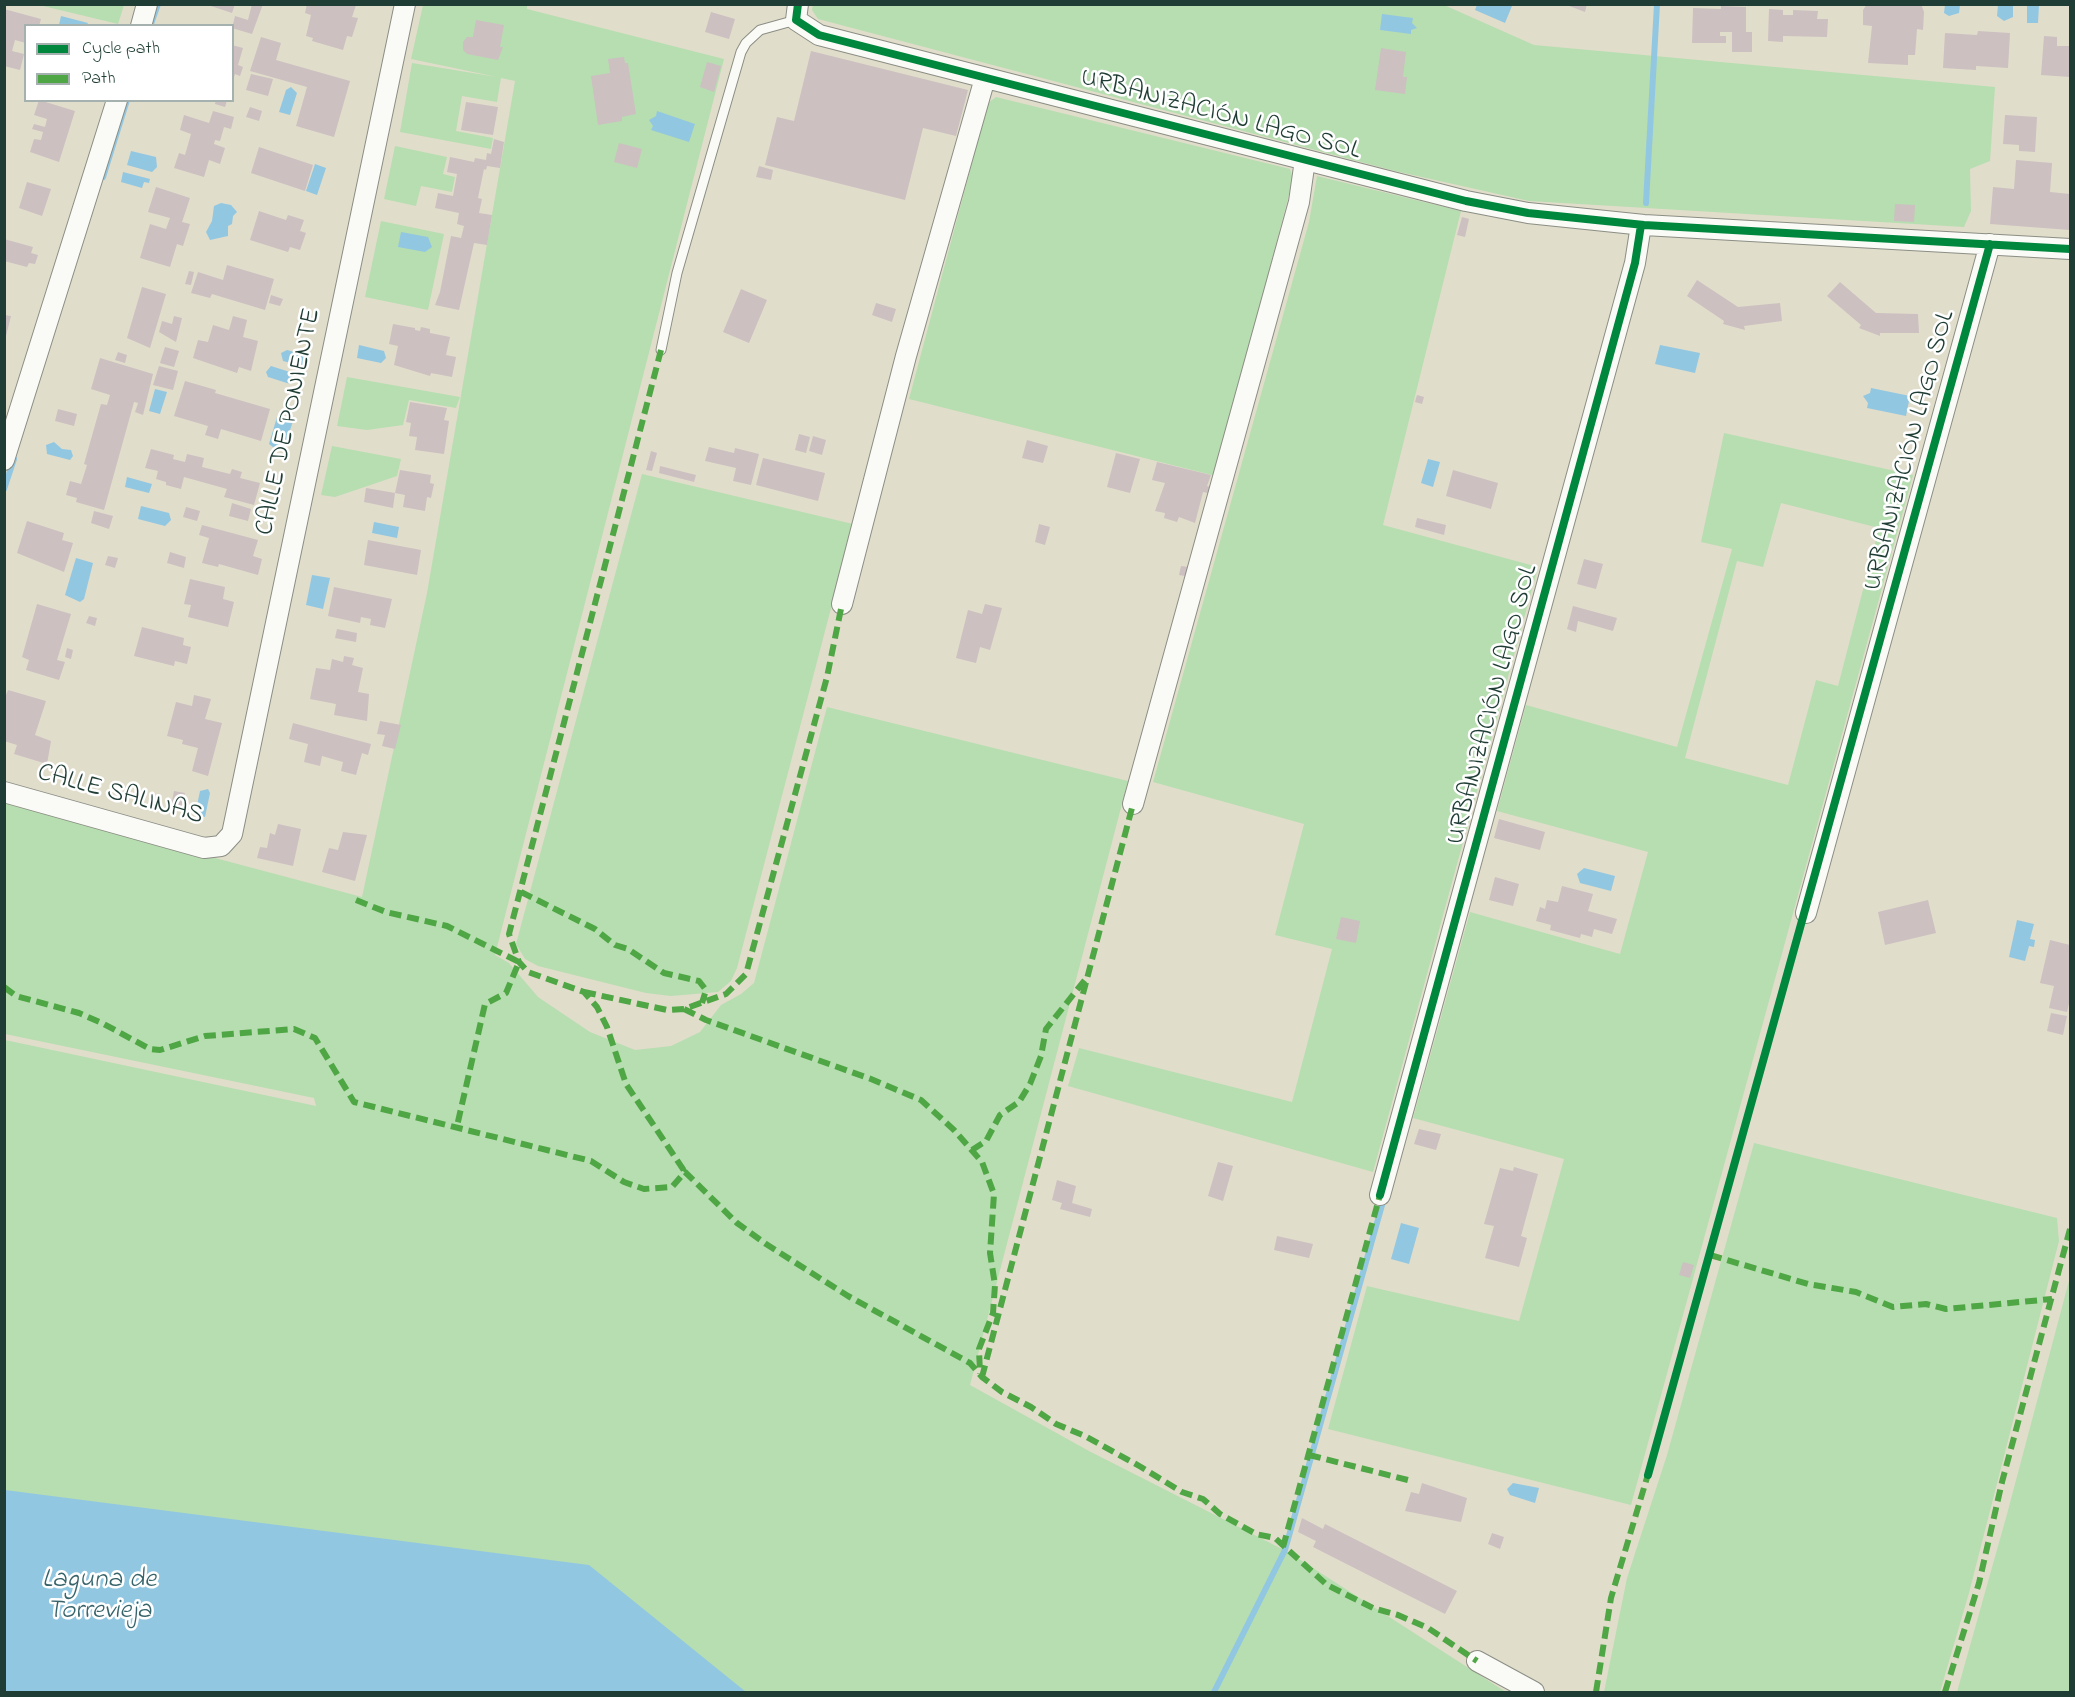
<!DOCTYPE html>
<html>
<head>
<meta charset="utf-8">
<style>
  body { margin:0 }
  #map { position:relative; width:2075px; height:1697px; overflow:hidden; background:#e1ddcb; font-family:"Indie Flower",sans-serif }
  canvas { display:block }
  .frame { position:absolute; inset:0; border:6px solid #1f3d34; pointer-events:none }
  .legend { position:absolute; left:24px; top:24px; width:210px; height:78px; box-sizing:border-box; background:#fff; border:2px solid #a5b1ae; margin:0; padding:8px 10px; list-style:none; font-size:18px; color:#1f3d34 }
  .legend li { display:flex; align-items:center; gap:12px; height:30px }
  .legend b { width:30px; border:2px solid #a5b1ae }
</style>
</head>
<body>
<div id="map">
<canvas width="2075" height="1697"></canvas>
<div class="frame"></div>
<ul class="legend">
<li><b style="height:8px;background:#00873e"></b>Cycle path</li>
<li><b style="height:8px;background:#4fa644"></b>Path</li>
</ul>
</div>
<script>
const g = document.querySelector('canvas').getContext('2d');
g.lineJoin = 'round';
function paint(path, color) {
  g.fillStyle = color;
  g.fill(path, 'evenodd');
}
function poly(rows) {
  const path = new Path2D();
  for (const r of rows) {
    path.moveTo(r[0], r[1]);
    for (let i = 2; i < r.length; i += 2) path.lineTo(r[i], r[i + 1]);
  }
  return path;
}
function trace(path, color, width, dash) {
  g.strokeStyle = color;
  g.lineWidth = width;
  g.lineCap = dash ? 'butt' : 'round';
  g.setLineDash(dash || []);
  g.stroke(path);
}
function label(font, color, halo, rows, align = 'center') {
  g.font = font + ' "Indie Flower",sans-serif';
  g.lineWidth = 5;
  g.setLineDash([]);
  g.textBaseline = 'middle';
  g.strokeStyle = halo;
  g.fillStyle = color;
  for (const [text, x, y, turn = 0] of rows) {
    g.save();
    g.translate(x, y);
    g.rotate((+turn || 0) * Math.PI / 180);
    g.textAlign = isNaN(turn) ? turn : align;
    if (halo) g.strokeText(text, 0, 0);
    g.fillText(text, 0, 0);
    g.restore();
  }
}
paint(poly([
  [813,4,1444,5,1534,45,1995,87,1990,161,1970,169,1971,211,1964,227,1529,201,1395,171,818,19,812,10],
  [39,5,124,4,124,5,118,24],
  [423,5,527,5,527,9,724,59,495,955,509,963,538,997,590,1032,635,1050,671,1046,700,1032,721,1005,741,994,754,983,827,707,1128,781,970,1385,1089,1451,1288,1552,1506,1692,5,1692,5,1040,316,1106,314,1098,5,1034,4,802,362,897,427,593,515,81,501,78,497,102,462,96,456,131,493,138,491,149,400,132,412,63,497,77,411,59],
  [996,97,1290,169,1293,179,1216,476,909,399,988,103],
  [395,146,447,157,443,174,455,177,452,192,421,186,416,206,384,199],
  [1317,176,1461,211,1383,525,1538,567,1373,1172,1068,1086,1079,1048,1292,1102,1332,949,1275,935,1304,824,1153,782,1309,222],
  [381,221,444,234,428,310,365,297],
  [347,377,460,397,456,408,409,400,403,425,367,430,337,426],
  [1724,433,1913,475,1631,1505,1328,1429,1367,1286,1519,1321,1564,1159,1413,1118,1470,912,1620,954,1648,852,1497,811,1526,705,1677,747,1732,549,1701,542],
  [1781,503,1879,528,1838,686,1816,680,1788,785,1685,758,1737,561,1763,567],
  [332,446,401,459,397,476,335,497,321,495],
  [642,474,853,524,737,968,731,981,718,992,671,996,646,993,538,966,525,959,516,944],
  [1754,1143,2057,1218,2059,1241,1969,1593,1940,1692,1604,1692,1627,1578,1667,1455],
  [2070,1277,2070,1692,1957,1692,2007,1514]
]), '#b7deb0');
paint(poly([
  [1477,5,1507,5,1512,6,1505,23,1475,10],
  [1945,5,1960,5,1959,13,1949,16,1944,13],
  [1998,5,2013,5,2013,17,2004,21,1997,16],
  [2027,5,2039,5,2038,23,2027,23],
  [1382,14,1413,18,1412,23,1417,28,1411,30,1411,34,1380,30],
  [61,16,88,23,87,25,59,25],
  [291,87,297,93,290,115,279,112,286,90],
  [657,111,695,124,689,142,651,130,653,126,649,120,656,116],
  [131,151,156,157,157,167,152,172,127,165],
  [315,164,326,168,317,195,306,191],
  [123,172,150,179,149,183,144,182,142,188,121,182],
  [221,203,231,205,237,212,233,216,232,224,228,226,228,236,210,240,206,232,212,221,214,206],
  [401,232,428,237,432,247,425,252,398,247],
  [359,345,384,351,386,358,381,363,357,358],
  [1660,345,1700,353,1695,373,1655,364],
  [287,350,309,356,306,367,283,361,281,353],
  [271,366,293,373,290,384,268,377,266,372],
  [1871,388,1910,396,1906,416,1867,408,1868,403,1863,396,1870,393],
  [155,389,167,392,160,414,149,411],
  [277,417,293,421,284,449,277,450,269,444],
  [54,442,62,449,71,450,73,456,70,460,47,454,46,445],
  [1428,459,1440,462,1433,487,1421,483],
  [127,477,152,484,149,493,125,487],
  [141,506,169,513,171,520,165,526,138,519],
  [374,522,399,527,397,538,372,533],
  [76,558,93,563,84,599,80,602,65,595],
  [312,575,330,578,323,609,306,605],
  [208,789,210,793,205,817,195,815,200,791],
  [1584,868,1615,876,1611,891,1580,883,1577,874],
  [2017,920,2034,924,2030,939,2035,940,2034,947,2029,946,2025,961,2009,957],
  [1401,1223,1419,1228,1409,1264,1391,1259],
  [1513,1483,1539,1488,1535,1503,1510,1495,1507,1489],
  [5,1490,589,1565,746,1692,5,1692]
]), '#92c7e1');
trace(poly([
  [151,24,158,4],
  [103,177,127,100],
  [1646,203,1657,4],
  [4,489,14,459],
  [1214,1692,1285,1550,1384,1198]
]), '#92c7e1', 6);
paint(poly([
  [205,4,235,4,232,13],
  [252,4,263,4,252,34,232,28,235,16,248,20],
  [307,4,356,5,352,17,358,18,352,37,347,36,343,50,312,41,313,38,306,36,311,15,305,13],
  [1564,4,1587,4,1585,12],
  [1867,4,1921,4,1924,12,1923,30,1917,29,1915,55,1908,55,1908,65,1868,63,1872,26,1863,25,1863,10],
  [1721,6,1746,7,1746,32,1752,32,1752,52,1732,52,1732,32,1720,32,1720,36,1726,36,1726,43,1692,43,1693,8,1721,9],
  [4,9,41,19,39,26,26,26,26,43,15,40,12,51,24,54,20,70,4,66],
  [1769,9,1783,10,1783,15,1793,15,1793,10,1818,11,1817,19,1828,19,1827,37,1783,36,1783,42,1768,41],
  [711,12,735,19,729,39,705,32],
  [476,20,504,25,500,47,503,47,498,60,467,54,463,50,463,42,467,37,473,37],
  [1978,31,2010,33,2008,68,1976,66,1976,70,1943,68,1945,33,1977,35],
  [2044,36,2057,37,2057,46,2070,46,2070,77,2041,75],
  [261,37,281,43,276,60,350,81,334,137,296,126,307,87,250,71],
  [232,45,243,48,238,65,243,67,240,76,235,74,233,80],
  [1381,48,1406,52,1403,77,1407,77,1405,94,1375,90],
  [811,51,968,90,956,136,923,128,905,200,765,165,777,117,794,121],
  [624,57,625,63,628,63,636,114,622,117,622,121,598,125,591,76,610,73,608,59],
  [707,62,721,66,714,92,700,87],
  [251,74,273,79,268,96,246,90],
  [39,100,75,111,59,162,30,152,34,139,41,140,43,132,32,129,34,124,45,127,47,119,34,115],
  [216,100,227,100,225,107,215,104],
  [466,102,498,107,493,135,461,130],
  [250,107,262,111,259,121,246,117],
  [213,111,234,117,231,129,224,127,220,141,215,140,214,144,225,148,220,164,209,160,204,177,174,168,179,153,185,155,191,134,180,130,184,115,209,123],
  [2005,115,2037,117,2035,152,2019,151,2019,145,2003,144],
  [494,139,504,142,500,168,487,166,486,170,484,169,478,198,482,199,479,213,492,215,487,245,474,243,459,310,435,305,440,292,451,236,461,238,464,226,457,224,459,213,435,208,438,193,453,196,457,174,447,172,450,157,474,162,475,158,486,160,487,153,491,154],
  [619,143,642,149,637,168,614,162],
  [259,147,313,165,305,191,251,173],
  [2016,160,2052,163,2050,192,2070,194,2070,230,1990,224,1993,187,2014,189],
  [759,166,773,170,771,180,756,177],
  [27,182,51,189,42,216,19,208],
  [156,187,190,198,182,222,190,224,183,246,177,244,170,267,140,258,150,224,166,229,170,218,148,212],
  [1895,204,1915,205,1914,222,1894,221],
  [259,211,286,220,288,215,304,220,300,231,306,233,300,250,290,247,288,252,250,240],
  [1462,217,1469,219,1465,237,1457,235],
  [4,239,33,247,31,253,38,255,35,264,29,263,27,267,4,261],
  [227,265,274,279,265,310,212,294,210,298,191,293,198,272,223,280],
  [189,271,194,272,191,285,185,284],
  [1697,280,1738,307,1780,303,1782,321,1744,326,1745,330,1723,324,1724,321,1687,296],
  [1840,282,1876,313,1918,314,1919,333,1880,333,1880,336,1859,328,1861,325,1827,296],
  [142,287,166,294,150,348,127,338],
  [741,289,767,300,749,343,723,332],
  [271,295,283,299,280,306,269,303],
  [876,303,896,309,892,322,872,315],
  [4,315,11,316,6,336,4,336],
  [174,316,182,318,176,342,159,332,162,321,172,324],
  [233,316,247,320,243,337,258,341,251,371,239,367,237,373,193,358,198,340,208,342,213,325,229,330],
  [393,324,415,328,415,330,420,331,421,327,430,329,430,333,450,337,446,355,456,357,452,377,431,373,430,376,394,365,398,346,389,344],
  [165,347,179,351,174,367,160,363],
  [118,352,127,355,125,363,115,360],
  [100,358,153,374,143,415,135,412,138,403,134,402,104,510,76,502,77,498,66,495,70,481,81,484,87,465,84,464,101,404,107,405,110,395,91,389],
  [159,366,178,371,173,390,153,385],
  [185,381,216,390,215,393,270,409,261,441,221,429,218,439,205,435,208,426,174,416],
  [1417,395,1424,397,1422,404,1415,402],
  [410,402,447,408,444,420,449,421,444,454,415,450,417,437,409,436,411,423,406,422],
  [58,409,77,414,74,426,55,421],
  [799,434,810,437,806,453,795,450],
  [813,436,826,440,822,455,809,451],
  [1027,440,1048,446,1043,463,1022,458],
  [709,447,734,453,735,448,759,454,751,485,733,481,736,468,705,461],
  [151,449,174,455,173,459,185,462,187,454,204,458,202,467,230,474,232,469,242,472,240,478,260,483,254,505,224,497,227,489,184,477,181,489,166,485,166,482,156,479,158,471,145,468],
  [651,451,657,453,652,471,646,470],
  [1116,453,1140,459,1130,493,1107,487],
  [763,458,825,473,818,501,756,485],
  [1157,462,1211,475,1207,486,1210,487,1208,493,1203,492,1195,523,1179,517,1177,522,1164,518,1165,513,1155,511,1165,483,1152,480],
  [660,466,696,475,694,482,659,473],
  [400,470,431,475,430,483,434,484,431,498,427,497,425,511,403,507,405,495,395,493],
  [1453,470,1498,483,1491,509,1446,496],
  [366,488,395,493,393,508,364,502],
  [232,503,251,509,248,521,229,516],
  [186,507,200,511,197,521,183,517],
  [94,511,113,516,109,529,91,523],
  [1417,518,1446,525,1444,535,1415,527],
  [27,521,64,533,62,540,73,543,64,572,17,553],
  [1039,524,1050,527,1045,545,1035,542],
  [202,525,258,540,253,556,262,559,258,575,219,564,218,567,202,563,209,538,199,535],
  [368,540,421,550,417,575,364,565],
  [170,552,186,557,184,568,167,563],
  [108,556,118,558,115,568,105,565],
  [1584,559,1603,564,1596,589,1577,584],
  [1181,566,1188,567,1185,576,1179,575],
  [190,579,225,587,223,599,234,602,228,627,188,617,191,605,184,604],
  [334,587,392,599,385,628,370,625,371,619,361,617,360,623,328,616],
  [37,604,71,614,57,660,65,662,59,680,26,670,29,660,22,657],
  [985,604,1002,608,990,650,980,647,976,663,956,658,968,610,982,614],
  [1573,606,1617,618,1613,631,1578,621,1576,632,1567,629],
  [89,616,97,618,95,626,86,623],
  [142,627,184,638,183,645,191,647,187,664,175,661,174,666,134,656],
  [337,629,357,633,356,642,335,638],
  [67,648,73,650,71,659,65,657],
  [344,656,354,658,352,665,363,668,358,692,369,694,367,721,334,715,336,704,310,699,316,668,330,670,332,659,343,662],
  [8,690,46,701,35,735,51,741,47,764,14,754,17,745,4,741,4,700],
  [194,695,211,699,205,719,222,723,208,776,192,771,198,748,182,744,183,740,167,736,176,702,192,706],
  [380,721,401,725,395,749,382,746,385,735,377,734],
  [293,723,371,744,368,755,362,753,356,775,341,771,343,762,322,756,320,766,304,762,308,744,289,739],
  [174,791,185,793,182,808,171,806],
  [1499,819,1545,832,1540,850,1494,838],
  [278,824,301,829,293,866,257,858,260,847,267,848,270,833,275,835],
  [343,832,367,835,355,881,322,872,329,848,338,850],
  [1495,877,1519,884,1513,906,1489,900],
  [1562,886,1593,894,1588,911,1617,919,1612,934,1594,929,1592,937,1581,934,1580,938,1550,930,1551,925,1536,921,1540,907,1545,909,1547,900,1558,902],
  [1928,900,1936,933,1885,945,1878,912],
  [1341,917,1360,921,1356,943,1336,939],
  [2050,940,2070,945,2070,999,2067,1012,2049,1008,2054,986,2040,983],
  [2051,1013,2067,1016,2063,1035,2047,1031],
  [1419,1129,1441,1134,1436,1150,1414,1144],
  [1218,1162,1233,1166,1223,1201,1208,1196],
  [1514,1167,1538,1174,1521,1236,1527,1238,1519,1267,1485,1258,1494,1226,1484,1224,1500,1168,1513,1171],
  [1057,1180,1076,1186,1072,1203,1092,1209,1090,1217,1060,1209,1062,1203,1052,1200],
  [1277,1236,1313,1244,1309,1258,1274,1250],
  [1683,1262,1694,1265,1690,1278,1679,1275],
  [1422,1483,1467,1498,1461,1522,1405,1511,1411,1492,1419,1494],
  [1302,1518,1323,1529,1325,1524,1457,1591,1445,1614,1313,1547,1316,1541,1298,1532],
  [1492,1533,1504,1537,1500,1549,1488,1544]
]), '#ccc0c1');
const lane = poly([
  [661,350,677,273,741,52,746,43,760,30,796,20]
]);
const street = poly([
  [798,4,796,20,819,35,1466,201,1528,213,1644,225,2070,249],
  [141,26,147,4],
  [4,460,117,100],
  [842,604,906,356,985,78],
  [4,792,204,848,221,846,232,834,405,4],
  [1133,804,1299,202,1305,160],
  [1806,913,1990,244],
  [1380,1195,1635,263,1641,225],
  [1477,1661,1534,1692]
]);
trace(lane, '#8b8e84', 11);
trace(street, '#8b8e84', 22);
trace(lane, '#fafaf7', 9);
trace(street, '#fafaf7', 20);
trace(poly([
  [661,350,509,934,519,962,528,972,584,992,597,1007,607,1027,626,1084,685,1172],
  [521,892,595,929,615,945,628,949,664,973,699,981,706,990,702,1003],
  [356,900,386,912,447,926,519,962,506,993,485,1004,457,1126],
  [4,987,16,996,79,1013,102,1023,150,1049,160,1050,205,1036,294,1029,315,1038,354,1102,591,1161,624,1182,644,1189,672,1187,685,1172,737,1223,766,1244,848,1296,970,1363,982,1377,1002,1392,1031,1407,1056,1424,1085,1436,1141,1467,1182,1492,1203,1499,1220,1514,1256,1534,1275,1538,1327,1585,1373,1608,1398,1615,1428,1628,1477,1661],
  [584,992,667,1010,684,1009,726,994,746,974,827,677,842,604],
  [684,1009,706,1020,871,1079,921,1100,954,1130,982,1162,994,1194,990,1253,995,1285,993,1313,979,1349,980,1374],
  [972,1150,986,1141,1000,1115,1019,1102,1030,1084,1041,1056,1046,1029,1088,976],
  [1710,1255,1808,1284,1856,1292,1893,1307,1926,1304,1946,1309,2052,1299],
  [982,1377,1133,804],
  [1309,1455,1408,1480],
  [1283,1547,1380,1195],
  [1596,1692,1611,1598,1649,1471],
  [1945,1692,1979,1583,2002,1482,2070,1229]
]), '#4fa644', 6, [12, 6]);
trace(poly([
  [798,4,796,20,819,35,1466,201,1528,213,1644,225,2070,249],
  [1380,1195,1635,263,1641,225],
  [1648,1475,1990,244]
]), '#00873e', 8);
label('26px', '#1f3d34', '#fff', [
  ["URBANIZACIÓN LAGO SOL",1220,116,15],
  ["CALLE DE PONIENTE",290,422,-78],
  ["URBANIZACIÓN LAGO SOL",1911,451,-75],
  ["URBANIZACIÓN LAGO SOL",1494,705,-75],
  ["CALLE SALINAS",120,796,15]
]);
label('italic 27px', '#37646b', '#fff', [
  ["Laguna de",99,1582],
  ["Torrevieja",99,1613]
]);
</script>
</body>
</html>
